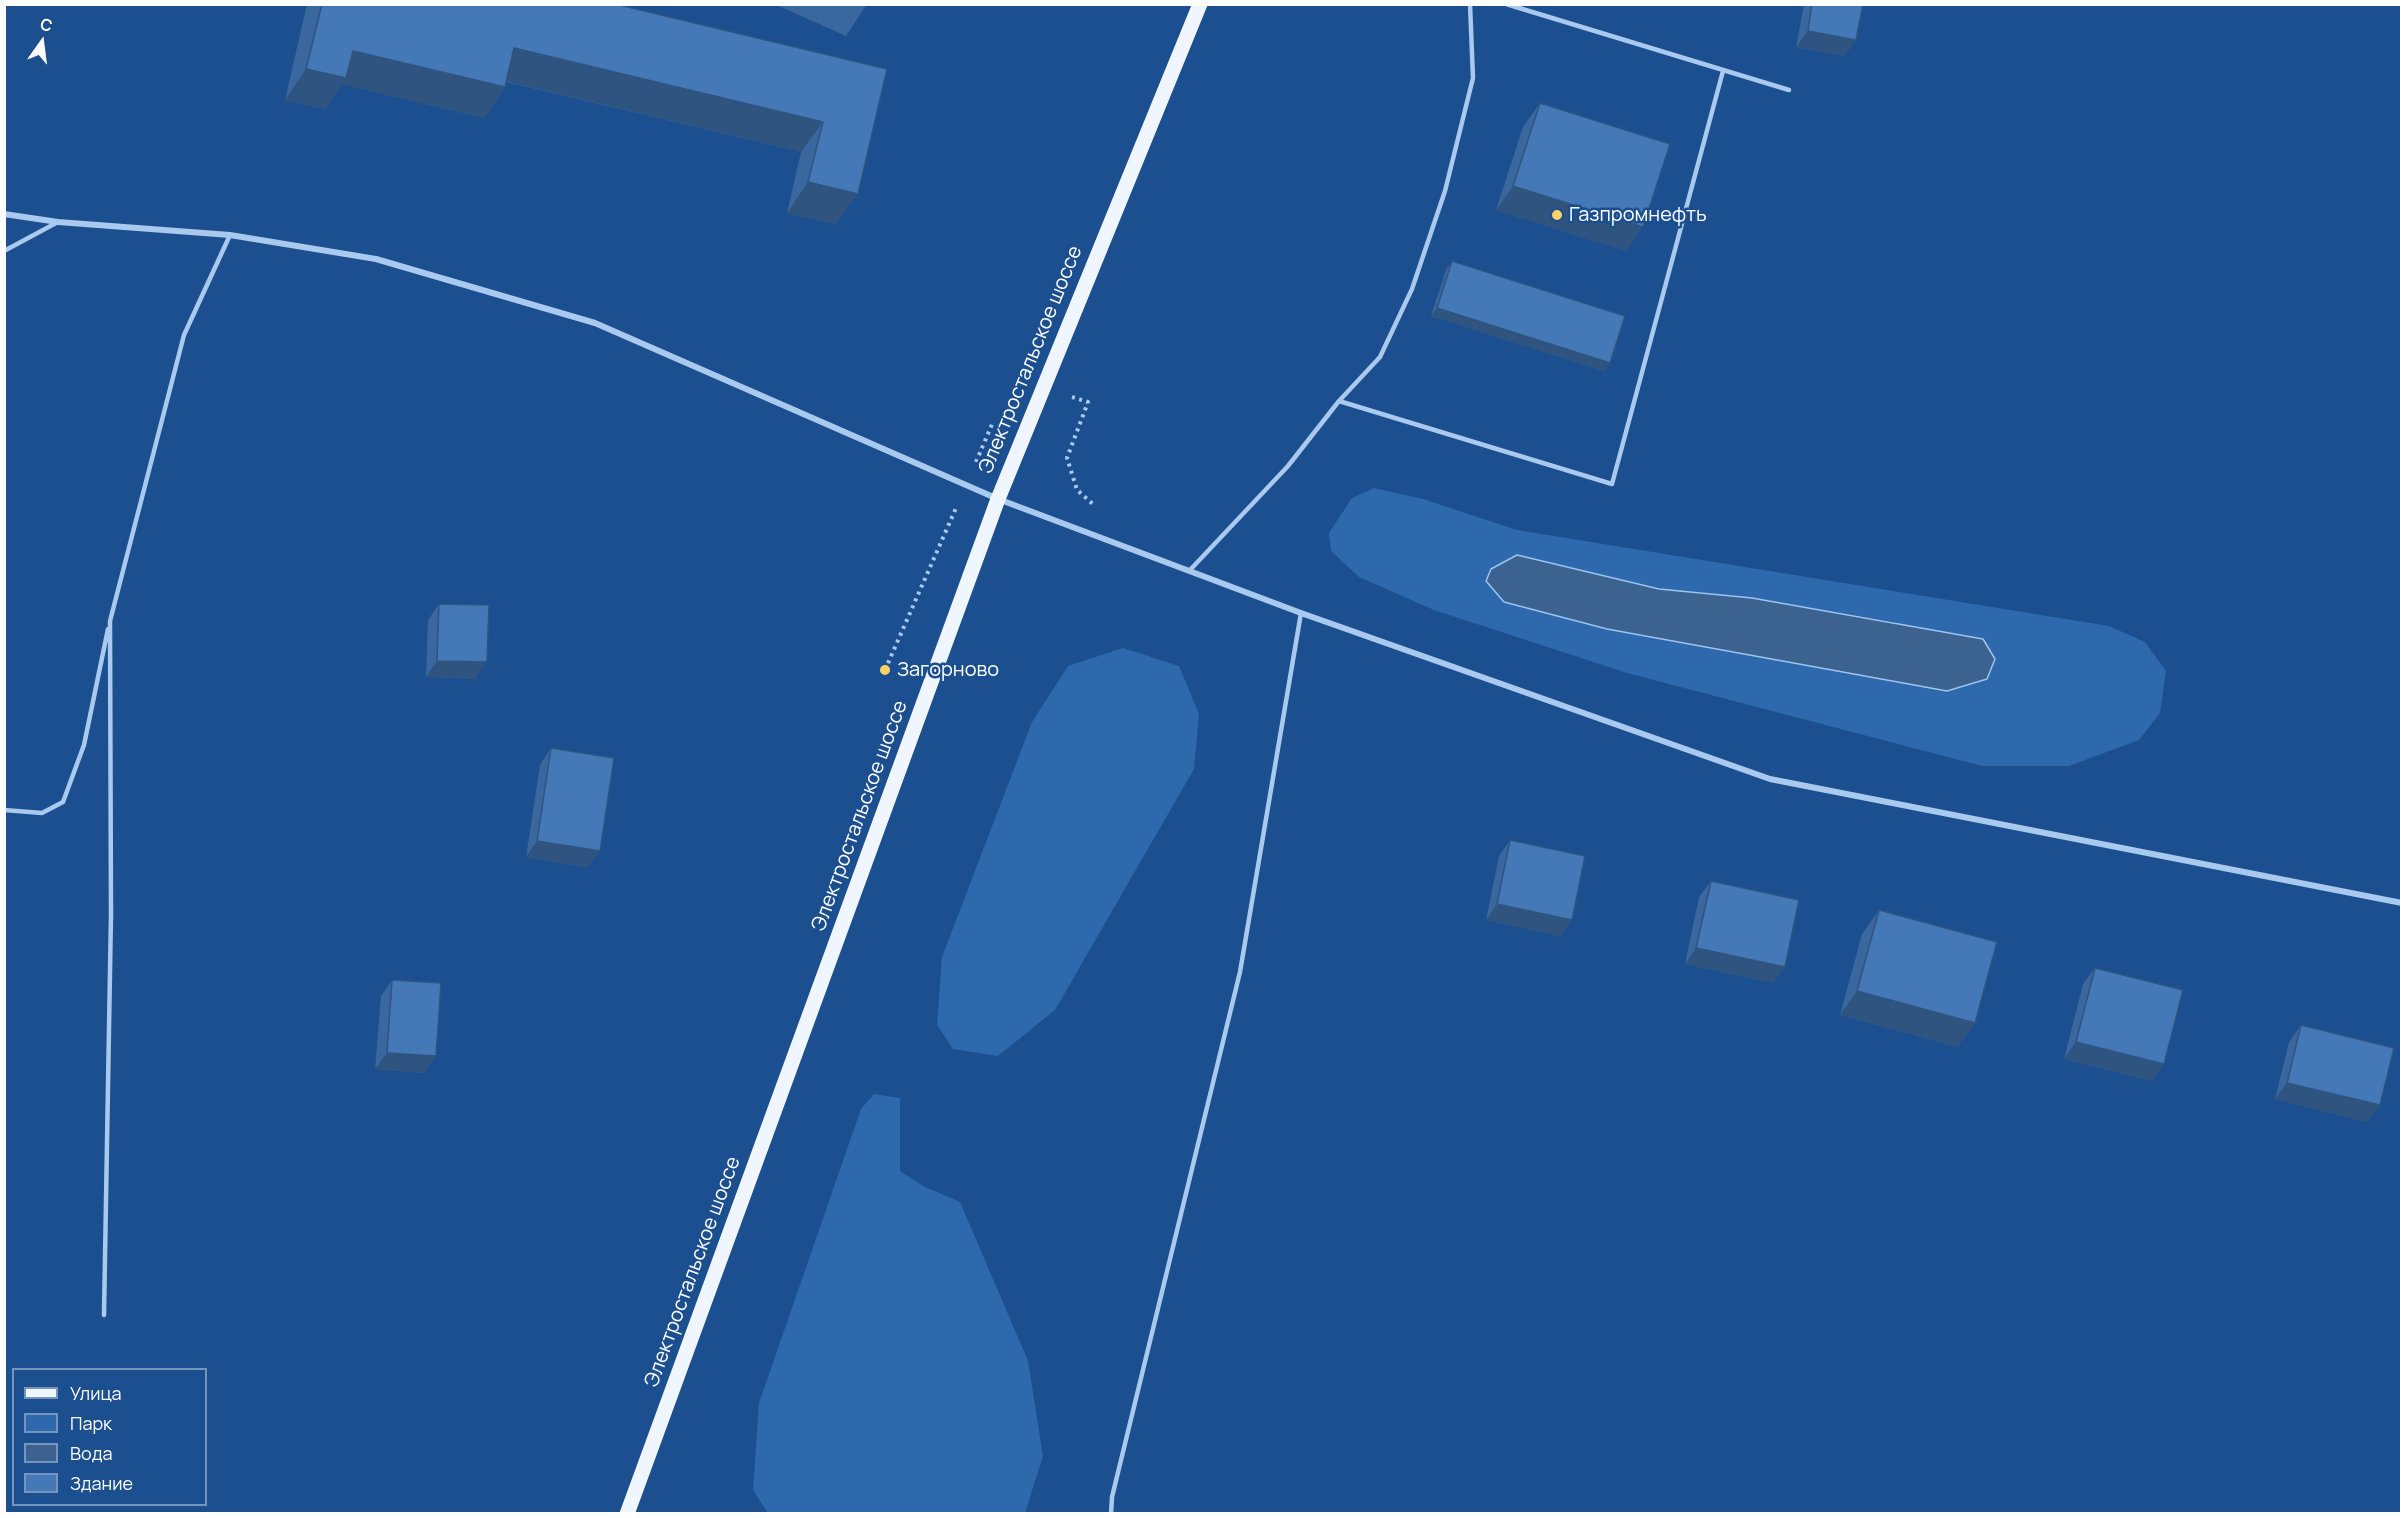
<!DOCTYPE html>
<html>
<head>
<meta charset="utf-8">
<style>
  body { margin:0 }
  #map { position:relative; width:2406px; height:1518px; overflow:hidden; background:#1b4f8f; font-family:Manrope,sans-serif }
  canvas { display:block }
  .frame { position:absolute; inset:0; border:6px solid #fff; pointer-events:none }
  .legend { position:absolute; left:12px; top:1368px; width:195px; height:138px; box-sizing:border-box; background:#1b4f8f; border:2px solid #7695bc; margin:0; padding:8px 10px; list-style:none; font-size:18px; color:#fff }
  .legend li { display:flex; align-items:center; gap:12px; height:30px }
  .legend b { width:30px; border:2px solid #7695bc }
  .north { position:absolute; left:12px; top:12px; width:60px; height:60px; -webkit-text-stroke:4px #1b4f8f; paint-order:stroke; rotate:14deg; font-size:16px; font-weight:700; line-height:24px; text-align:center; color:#fff }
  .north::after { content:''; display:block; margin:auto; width:21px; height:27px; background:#fff; clip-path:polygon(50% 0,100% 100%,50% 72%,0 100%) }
</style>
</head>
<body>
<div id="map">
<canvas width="2406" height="1518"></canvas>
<div class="frame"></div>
<ul class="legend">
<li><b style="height:8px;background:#f0f6ff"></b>Улица</li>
<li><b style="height:16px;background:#2e69ad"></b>Парк</li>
<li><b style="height:16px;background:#3c6290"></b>Вода</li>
<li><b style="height:16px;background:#4478b7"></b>Здание</li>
</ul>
<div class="north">С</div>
</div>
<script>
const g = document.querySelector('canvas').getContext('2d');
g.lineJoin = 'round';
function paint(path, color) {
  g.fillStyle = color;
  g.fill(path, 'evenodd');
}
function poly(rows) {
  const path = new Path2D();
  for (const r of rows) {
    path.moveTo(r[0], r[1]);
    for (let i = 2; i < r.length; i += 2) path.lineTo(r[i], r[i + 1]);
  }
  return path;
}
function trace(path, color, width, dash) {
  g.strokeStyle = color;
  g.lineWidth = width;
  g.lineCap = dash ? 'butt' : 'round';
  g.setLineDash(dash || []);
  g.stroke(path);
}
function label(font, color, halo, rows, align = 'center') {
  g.font = font + ' Manrope,sans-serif';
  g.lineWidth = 5;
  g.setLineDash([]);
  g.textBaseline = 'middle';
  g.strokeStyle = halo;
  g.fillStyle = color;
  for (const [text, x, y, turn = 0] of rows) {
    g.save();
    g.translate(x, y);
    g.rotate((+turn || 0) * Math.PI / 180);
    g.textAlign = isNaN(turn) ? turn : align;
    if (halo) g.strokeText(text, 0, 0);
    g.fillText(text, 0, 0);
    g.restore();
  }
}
paint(poly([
  [1374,488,1423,499,1517,530,2109,626,2145,642,2166,671,2160,713,2139,740,2069,766,1982,766,1627,673,1434,610,1359,577,1331,551,1329,533,1352,498],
  [1517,555,1659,589,1752,598,1894,622,1987,679,1947,691,1607,629,1504,602],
  [1123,648,1179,666,1199,714,1194,769,1055,1010,998,1056,953,1049,937,1025,942,957,1032,722,1068,666],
  [874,1094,900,1098,900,1171,923,1186,960,1202,1028,1361,1043,1456,1025,1513,768,1513,753,1490,759,1403,861,1109]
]), '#2e69ad');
const water = poly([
  [1517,555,1659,589,1752,598,1983,639,1995,659,1987,679,1947,691,1607,629,1504,602,1486,581,1491,569,1517,555]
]);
paint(water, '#3c6290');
trace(water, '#9cc4f0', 1.5);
trace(poly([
  [1072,397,1088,402,1067,458,1077,490,1094,505],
  [976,462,993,422],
  [885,670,956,508]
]), '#a9c9ee', 4, [3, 4.5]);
trace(poly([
  [1506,4,1789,90],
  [4,251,58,222],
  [1339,401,1612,484,1723,71],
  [1190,570,1288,466,1339,401,1380,357,1412,289,1445,191,1473,78,1470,4],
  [110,621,184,335,230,235],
  [4,810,42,813,63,802,84,745,108,629],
  [104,1315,111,914,110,621],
  [1111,1514,1112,1497,1240,972,1301,613]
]), '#a9c9ee', 4.5);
trace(poly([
  [4,214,58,222,230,235,376,259,595,323,998,499,1301,613,1770,779,2402,903]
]), '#a9c9ee', 6);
trace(poly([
  [627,1514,998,499,1200,4]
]), '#f0f6ff', 15);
paint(poly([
  [307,4,615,4,887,69,836,224,787,213,801,152,507,82,505,87,484,118,342,84,325,109,285,100],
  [774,4,867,4,846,36],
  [1804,4,1863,4,1856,40,1844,56,1796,47],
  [1540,103,1626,251,1496,210,1523,127],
  [1452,261,1610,363,1604,371,1431,316,1446,270],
  [439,604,475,679,426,677,428,620],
  [551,748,588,867,526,857,540,765],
  [1510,840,1572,920,1560,936,1486,920,1499,856],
  [1711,881,1773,983,1685,964,1699,897],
  [1879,910,1958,1047,1840,1015,1862,934],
  [2095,968,2164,1064,2152,1081,2064,1059,2083,984],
  [392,980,436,1056,424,1073,375,1069,381,996],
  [2301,1025,2368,1122,2275,1099,2289,1042]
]), '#3a679d');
paint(poly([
  [1808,31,1856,40,1844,56,1796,47],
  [514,48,823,122,801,152,493,78],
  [353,51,505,87,484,118,342,84,325,109,285,100,306,69],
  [808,182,858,194,836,224,787,213],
  [1513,186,1643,227,1626,251,1496,210],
  [1437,308,1610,363,1604,371,1431,316],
  [437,661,487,662,475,679,426,677],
  [537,841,600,851,588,867,526,857],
  [1497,904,1572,920,1560,936,1486,920],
  [1696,948,1785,967,1773,983,1685,964],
  [1857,991,1975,1023,1958,1047,1840,1015],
  [2076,1042,2164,1064,2152,1081,2064,1059],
  [387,1053,436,1056,424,1073,375,1069],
  [2287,1083,2380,1105,2368,1122,2275,1099]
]), '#305480');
const building = poly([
  [322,4,615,4,887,69,858,194,808,182,823,122,514,48,505,87,353,51,346,78,306,69,322,4],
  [1812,4,1863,4,1856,40,1808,31,1812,4],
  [1540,103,1670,144,1643,227,1513,186,1540,103],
  [1452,261,1625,316,1610,363,1437,308,1452,261],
  [439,604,489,605,487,662,437,661,439,604],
  [551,748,614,758,600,851,537,841,551,748],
  [1510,840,1585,856,1572,920,1497,904,1510,840],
  [1711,881,1799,900,1785,967,1696,948,1711,881],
  [1879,910,1997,942,1975,1023,1857,991,1879,910],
  [2095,968,2183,990,2164,1064,2076,1042,2095,968],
  [392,980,441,983,436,1056,387,1053,392,980],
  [2301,1025,2394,1048,2380,1105,2287,1083,2301,1025]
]);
paint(building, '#4478b7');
trace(building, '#305480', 1.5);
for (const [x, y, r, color] of [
  [1557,215,6,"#ffd166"],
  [885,670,6,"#ffd166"]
]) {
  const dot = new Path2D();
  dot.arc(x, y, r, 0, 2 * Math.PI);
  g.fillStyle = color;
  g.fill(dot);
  trace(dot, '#1b4f8f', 2);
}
label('20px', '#fff', '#1b4f8f', [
  ["Газпромнефть",1569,215],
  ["Загорново",897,670]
], 'left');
label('20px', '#fff', '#1b4f8f', [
  ["Электростальское шоссе",1031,360,-68],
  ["Электростальское шоссе",860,816,-70],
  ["Электростальское шоссе",693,1272,-70]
]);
</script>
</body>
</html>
